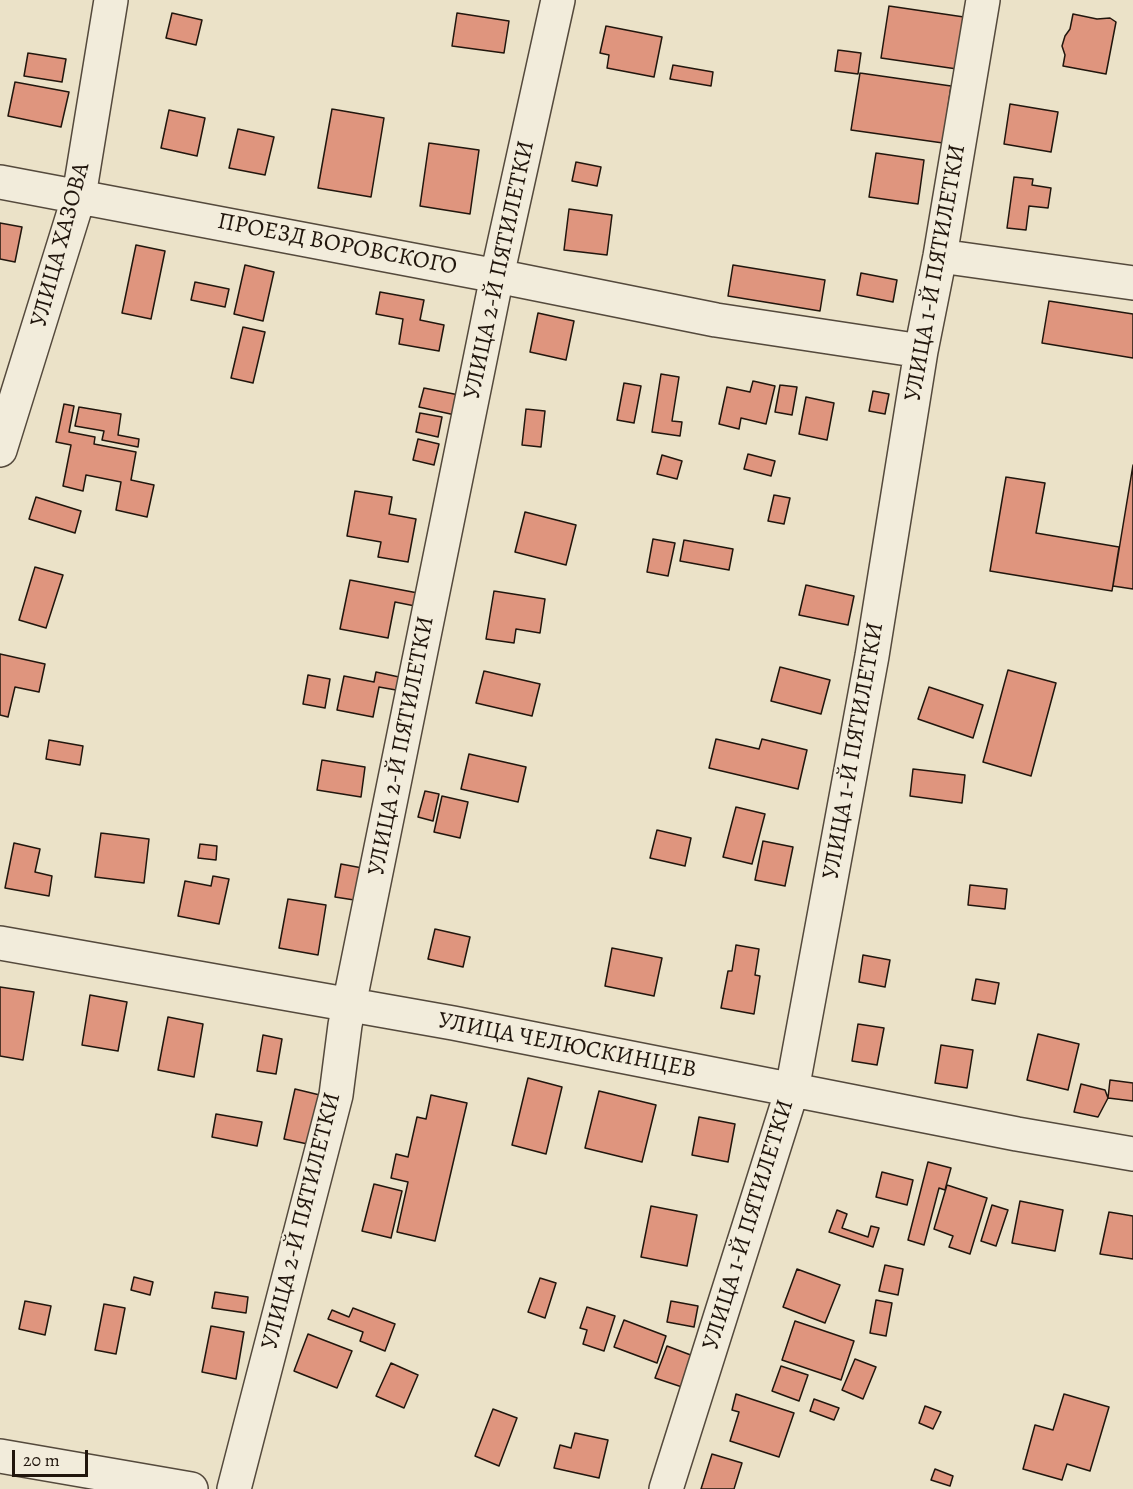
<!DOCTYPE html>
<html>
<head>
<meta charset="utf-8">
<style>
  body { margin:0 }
  #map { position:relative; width:1133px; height:1489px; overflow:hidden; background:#ebe2c8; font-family:Alegreya,serif }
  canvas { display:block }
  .scale { position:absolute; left:12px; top:1450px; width:76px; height:27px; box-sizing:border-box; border:3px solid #21160d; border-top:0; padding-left:8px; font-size:18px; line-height:21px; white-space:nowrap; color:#21160d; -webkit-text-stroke:4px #f2ecdb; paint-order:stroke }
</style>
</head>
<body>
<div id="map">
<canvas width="1133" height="1489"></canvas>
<div class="scale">20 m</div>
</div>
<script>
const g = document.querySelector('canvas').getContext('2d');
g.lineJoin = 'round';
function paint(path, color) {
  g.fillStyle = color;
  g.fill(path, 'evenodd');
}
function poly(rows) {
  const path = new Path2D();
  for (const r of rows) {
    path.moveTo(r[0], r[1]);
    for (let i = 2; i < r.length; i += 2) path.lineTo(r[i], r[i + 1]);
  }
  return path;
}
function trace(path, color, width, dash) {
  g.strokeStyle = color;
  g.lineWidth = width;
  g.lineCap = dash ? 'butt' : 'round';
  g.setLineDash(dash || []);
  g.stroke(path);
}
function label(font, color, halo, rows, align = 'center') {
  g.font = font + ' Alegreya,serif';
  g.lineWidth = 4.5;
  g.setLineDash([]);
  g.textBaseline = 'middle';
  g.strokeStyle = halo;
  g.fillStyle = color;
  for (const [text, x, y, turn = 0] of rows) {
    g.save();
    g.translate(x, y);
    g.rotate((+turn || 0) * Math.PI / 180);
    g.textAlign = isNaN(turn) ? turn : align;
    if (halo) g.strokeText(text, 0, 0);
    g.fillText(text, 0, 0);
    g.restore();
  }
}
const building = poly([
  [889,6,964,17,957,69,881,58,889,6],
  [172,13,202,20,196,45,166,38,172,13],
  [457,13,509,21,504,53,452,46,457,13],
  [1073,14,1097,19,1110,18,1116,22,1106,74,1063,66,1065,55,1062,46,1065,36,1070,29,1073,14],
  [606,26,662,37,654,77,607,68,609,55,600,53,606,26],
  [838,50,861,53,858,74,835,71,838,50],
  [28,53,66,59,62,82,24,76,28,53],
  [673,65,713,72,711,86,670,79,673,65],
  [860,73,951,86,943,143,851,130,860,73],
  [15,82,69,92,61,127,8,116,15,82],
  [1010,104,1058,112,1051,152,1004,144,1010,104],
  [332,109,384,118,371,197,318,188,332,109],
  [169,110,205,118,197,156,161,148,169,110],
  [238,129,274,137,265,175,229,168,238,129],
  [429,143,479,150,470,214,420,206,429,143],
  [876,153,924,160,918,204,869,197,876,153],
  [576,162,601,167,597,186,572,181,576,162],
  [1014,177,1033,179,1032,185,1051,188,1048,208,1029,206,1026,230,1007,228,1014,177],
  [569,209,612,215,607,255,564,250,569,209],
  [0,223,22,227,15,262,0,259,0,223],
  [136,245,165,251,151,319,122,313,136,245],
  [245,265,274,272,263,321,234,314,245,265],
  [733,265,825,280,820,311,728,296,733,265],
  [861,273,897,280,893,302,857,295,861,273],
  [195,282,229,289,225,307,191,300,195,282],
  [380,292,424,300,420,320,444,325,439,351,399,344,403,319,376,314,380,292],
  [1049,301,1133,314,1133,358,1042,343,1049,301],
  [538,313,574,321,566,360,530,352,538,313],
  [243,327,265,332,253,383,231,378,243,327],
  [661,374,679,377,672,421,682,422,680,436,652,432,661,374],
  [753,381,775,386,766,424,741,418,739,429,719,424,727,387,750,392,753,381],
  [624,383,641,386,634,423,617,420,624,383],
  [780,385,797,387,792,415,775,412,780,385],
  [424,388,459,395,455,415,419,407,424,388],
  [873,391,889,394,885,414,869,411,873,391],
  [806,397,834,403,827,440,799,434,806,397],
  [64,404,74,406,69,432,95,437,94,444,136,452,131,480,154,485,147,517,116,510,121,482,86,475,83,491,63,486,71,445,56,442,64,404],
  [79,407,121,414,118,435,139,439,138,447,102,440,104,431,75,426,79,407],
  [526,409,545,411,541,447,522,445,526,409],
  [420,413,442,417,438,437,416,432,420,413],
  [418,439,439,444,434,465,413,460,418,439],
  [748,454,775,461,771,476,744,469,748,454],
  [662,455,682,461,677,479,657,474,662,455],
  [1133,465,1133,589,1113,586,1133,465],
  [1006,477,1045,483,1036,533,1119,547,1112,591,990,571,1006,477],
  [355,491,392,497,389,514,416,519,408,562,378,557,381,542,347,536,355,491],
  [774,495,790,498,784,524,768,521,774,495],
  [36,497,81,511,75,533,29,519,36,497],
  [525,512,576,525,566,565,515,552,525,512],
  [653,539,675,543,668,576,647,572,653,539],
  [684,540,733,549,729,570,680,561,684,540],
  [35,567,63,575,46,628,19,620,35,567],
  [350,580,423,594,420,607,395,602,388,638,340,629,350,580],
  [806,585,854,596,848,625,799,615,806,585],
  [494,591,545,599,540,633,516,629,514,643,486,639,494,591],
  [0,654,45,664,39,692,15,687,8,717,0,715,0,654],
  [780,667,830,680,821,714,771,701,780,667],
  [1008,670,1056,683,1031,776,983,762,1008,670],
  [484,671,540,684,532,716,476,703,484,671],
  [376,672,399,677,396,690,379,687,373,717,337,710,344,676,374,682,376,672],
  [308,675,330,679,325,708,303,704,308,675],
  [929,687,983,705,973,738,918,719,929,687],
  [716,739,759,749,762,739,807,750,798,789,709,768,716,739],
  [49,740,83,746,80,765,46,759,49,740],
  [469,754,526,767,518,802,461,789,469,754],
  [322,760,365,767,361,797,317,790,322,760],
  [913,769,965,775,962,803,910,796,913,769],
  [425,791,439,794,433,821,418,817,425,791],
  [442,796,468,802,460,838,434,832,442,796],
  [736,807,765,814,752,864,723,857,736,807],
  [657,830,691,838,685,866,650,858,657,830],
  [101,833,149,839,144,883,95,877,101,833],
  [763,841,793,847,785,886,755,880,763,841],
  [14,843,40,849,35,872,52,876,49,896,5,888,14,843],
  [200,844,217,846,216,860,198,858,200,844],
  [341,864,373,870,367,902,335,897,341,864],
  [213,876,229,879,219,924,178,916,185,881,211,886,213,876],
  [970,885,1007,889,1005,909,968,905,970,885],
  [288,899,326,905,318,955,279,948,288,899],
  [435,929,470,937,463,967,428,959,435,929],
  [736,945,759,949,755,975,760,976,754,1014,721,1008,728,971,732,971,736,945],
  [612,948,662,958,654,996,605,986,612,948],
  [863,955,890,960,885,987,859,982,863,955],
  [976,979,999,983,995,1004,972,1000,976,979],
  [0,987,34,992,23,1060,0,1056,0,987],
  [90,995,127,1002,118,1051,82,1045,90,995],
  [168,1017,203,1024,194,1077,158,1070,168,1017],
  [858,1024,884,1028,877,1065,852,1061,858,1024],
  [1038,1034,1079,1044,1068,1090,1027,1080,1038,1034],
  [263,1035,282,1039,276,1074,257,1071,263,1035],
  [941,1045,973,1050,967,1088,935,1083,941,1045],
  [528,1078,562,1087,546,1154,512,1145,528,1078],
  [1110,1080,1133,1083,1133,1101,1108,1098,1110,1080],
  [1081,1084,1105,1090,1108,1098,1098,1117,1074,1112,1081,1084],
  [295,1089,328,1097,317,1146,284,1139,295,1089],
  [599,1091,656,1105,642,1162,585,1148,599,1091],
  [431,1095,467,1103,435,1241,397,1232,408,1182,391,1178,396,1154,408,1157,417,1117,426,1119,431,1095],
  [216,1114,262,1122,257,1146,212,1137,216,1114],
  [699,1117,735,1124,728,1162,692,1155,699,1117],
  [928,1162,951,1168,945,1190,939,1188,924,1245,908,1240,928,1162],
  [882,1172,913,1180,907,1205,876,1197,882,1172],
  [374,1184,402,1191,391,1238,362,1231,374,1184],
  [947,1185,987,1198,970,1254,949,1247,953,1236,934,1229,947,1185],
  [1020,1201,1063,1210,1055,1251,1012,1243,1020,1201],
  [992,1205,1008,1210,996,1246,981,1241,992,1205],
  [651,1206,697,1215,687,1266,641,1257,651,1206],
  [837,1210,847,1214,842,1228,868,1237,871,1226,879,1228,873,1247,829,1232,837,1210],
  [1109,1212,1133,1216,1133,1259,1100,1254,1109,1212],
  [885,1265,903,1269,898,1295,879,1291,885,1265],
  [797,1269,840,1285,825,1323,783,1307,797,1269],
  [134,1277,153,1282,150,1295,131,1290,134,1277],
  [540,1278,556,1283,545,1318,528,1312,540,1278],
  [215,1292,248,1297,246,1313,212,1308,215,1292],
  [876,1300,892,1303,886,1336,870,1333,876,1300],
  [25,1301,51,1306,45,1335,19,1329,25,1301],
  [671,1301,698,1306,694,1327,667,1322,671,1301],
  [104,1304,125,1308,116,1354,95,1350,104,1304],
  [587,1307,615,1316,604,1351,583,1344,587,1330,580,1328,587,1307],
  [353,1308,395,1324,385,1351,360,1341,363,1332,328,1319,332,1310,349,1317,353,1308],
  [624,1320,666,1336,657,1363,614,1347,624,1320],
  [795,1321,854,1341,841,1380,782,1360,795,1321],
  [211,1326,244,1332,236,1379,202,1372,211,1326],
  [308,1334,352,1351,337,1388,294,1371,308,1334],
  [667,1346,696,1357,685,1388,655,1378,667,1346],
  [855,1359,876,1367,863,1399,842,1390,855,1359],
  [391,1363,418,1375,404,1408,376,1396,391,1363],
  [781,1366,808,1375,799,1401,772,1391,781,1366],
  [736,1394,794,1413,779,1457,730,1441,739,1412,732,1410,736,1394],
  [1064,1394,1109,1407,1090,1471,1067,1464,1062,1480,1023,1469,1035,1425,1053,1430,1064,1394],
  [814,1399,839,1408,834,1420,810,1411,814,1399],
  [925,1406,941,1412,933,1429,919,1423,925,1406],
  [493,1409,517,1418,499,1466,475,1456,493,1409],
  [575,1433,608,1440,599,1478,554,1468,560,1445,571,1448,575,1433],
  [712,1454,742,1463,734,1489,701,1489,712,1454],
  [935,1469,953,1476,950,1486,931,1480,935,1469]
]);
paint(building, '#df957e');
trace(building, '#21160d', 1.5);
const minor = poly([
  [0,182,497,276,716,320,921,351],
  [940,256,1133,283],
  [0,450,79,196,111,0],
  [0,943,453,1023,1017,1134,1133,1154],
  [0,1456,191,1489],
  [234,1489,336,1095,345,1025,497,276,558,0],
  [666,1489,792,1090,872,656,921,351,940,256,983,0]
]);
trace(minor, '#54493c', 36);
trace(minor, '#f2ecdb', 33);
label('24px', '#21160d', '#f2ecdb', [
  ["УЛИЦА ХАЗОВА",61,245,-75],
  ["ПРОЕЗД ВОРОВСКОГО",337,245,11],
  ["УЛИЦА 2-Й ПЯТИЛЕТКИ",500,270,-78],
  ["УЛИЦА 1-Й ПЯТИЛЕТКИ",936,273,-80],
  ["УЛИЦА 2-Й ПЯТИЛЕТКИ",402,746,-79],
  ["УЛИЦА 1-Й ПЯТИЛЕТКИ",854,751,-80],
  ["УЛИЦА ЧЕЛЮСКИНЦЕВ",567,1046,11],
  ["УЛИЦА 2-Й ПЯТИЛЕТКИ",302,1221,-76],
  ["УЛИЦА 1-Й ПЯТИЛЕТКИ",749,1225,-73]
]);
</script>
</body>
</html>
